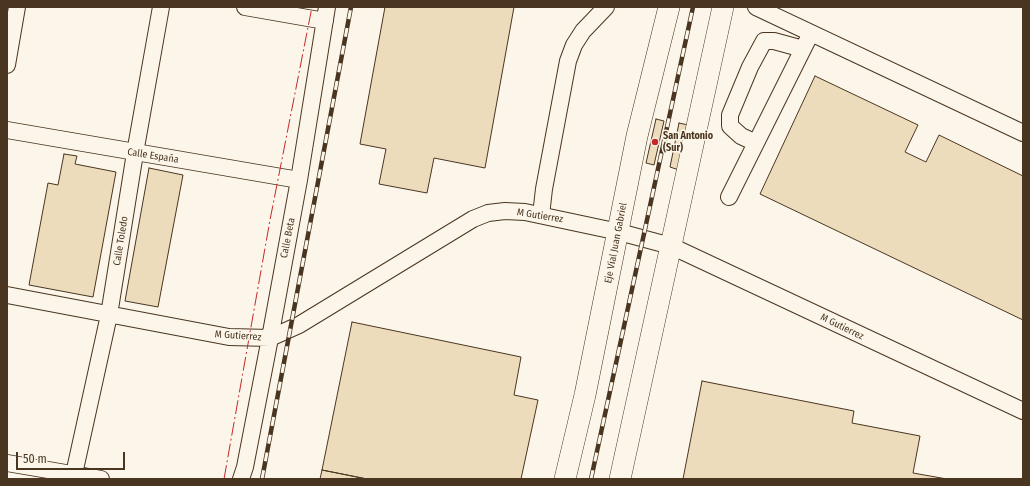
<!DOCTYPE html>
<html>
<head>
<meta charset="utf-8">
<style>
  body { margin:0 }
  #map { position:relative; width:1030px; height:486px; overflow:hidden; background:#fbf6e9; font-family:"Fira Sans Condensed",sans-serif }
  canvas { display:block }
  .frame { position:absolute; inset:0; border:8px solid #4a3520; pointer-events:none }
  .scale { position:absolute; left:16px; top:452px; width:109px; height:18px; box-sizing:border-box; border:2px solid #4a3520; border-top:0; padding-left:5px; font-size:12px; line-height:14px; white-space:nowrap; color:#4a3520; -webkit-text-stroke:3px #fbf6e9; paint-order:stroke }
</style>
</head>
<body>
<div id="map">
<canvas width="1030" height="486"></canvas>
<div class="frame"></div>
<div class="scale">50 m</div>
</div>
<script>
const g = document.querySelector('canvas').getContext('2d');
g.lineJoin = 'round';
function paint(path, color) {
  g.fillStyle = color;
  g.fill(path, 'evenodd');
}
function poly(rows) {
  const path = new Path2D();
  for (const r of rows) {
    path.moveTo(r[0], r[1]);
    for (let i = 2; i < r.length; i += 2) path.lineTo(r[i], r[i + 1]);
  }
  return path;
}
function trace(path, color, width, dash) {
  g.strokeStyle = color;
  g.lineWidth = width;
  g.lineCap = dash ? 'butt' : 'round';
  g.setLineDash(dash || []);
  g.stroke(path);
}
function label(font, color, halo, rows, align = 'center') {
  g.font = font + ' "Fira Sans Condensed",sans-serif';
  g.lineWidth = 3;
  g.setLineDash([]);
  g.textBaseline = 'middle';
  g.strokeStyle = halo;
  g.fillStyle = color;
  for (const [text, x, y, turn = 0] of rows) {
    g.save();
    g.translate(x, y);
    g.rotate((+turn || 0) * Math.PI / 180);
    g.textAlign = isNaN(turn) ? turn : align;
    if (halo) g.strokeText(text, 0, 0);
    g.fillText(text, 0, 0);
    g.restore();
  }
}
const building = poly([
  [385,7,514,7,485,168,434,158,427,193,379,184,386,149,360,144,385,7],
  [815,76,918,125,905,152,926,162,939,135,1023,176,1023,320,760,194,815,76],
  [656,119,664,121,654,165,646,163,656,119],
  [679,123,688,125,679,170,670,167,679,123],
  [64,154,77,156,75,164,116,172,93,297,29,285,48,183,58,185,64,154],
  [149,168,183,175,158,307,125,301,149,168],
  [352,322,521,357,514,395,538,400,521,479,367,479,322,470,352,322],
  [702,381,854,411,852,423,920,436,913,473,947,479,683,479,702,381],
  [322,470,367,479,320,479,322,470]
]);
paint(building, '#ecdcbc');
trace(building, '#4a3520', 1);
const minor = poly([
  [245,7,325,21],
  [756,7,1023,133],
  [7,65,17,7],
  [7,130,299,180],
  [756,143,741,136,730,126,730,115,750,67,764,41,774,41,803,49],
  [729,197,811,33],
  [541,215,544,189,568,61,574,45,583,31,606,7],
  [7,295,229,337,270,338,299,325,473,219,488,213,505,211,525,212,619,232,671,246,1023,411],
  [7,463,101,479],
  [74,474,109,315,135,153,161,7],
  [241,479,245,467,270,338,299,180,327,7]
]);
const major = poly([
  [565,479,585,395,637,136,669,7],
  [620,479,723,7]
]);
trace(minor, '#4a3520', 18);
trace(major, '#4a3520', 22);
trace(minor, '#fbf6e9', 16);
trace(major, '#fbf6e9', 21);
const rail = poly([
  [262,479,351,7],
  [591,479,693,7]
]);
trace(rail, '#4a3520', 4.5);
trace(rail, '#fbf6e9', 3, [9]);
trace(poly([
  [224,479,270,220,312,7]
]), '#c62828', 1, [14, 3, 2, 3]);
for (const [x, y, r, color] of [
  [655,142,4,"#c62828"]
]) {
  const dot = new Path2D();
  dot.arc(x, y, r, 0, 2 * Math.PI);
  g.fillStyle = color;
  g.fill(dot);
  trace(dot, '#fbf6e9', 1.5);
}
label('bold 10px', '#4a3520', '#fbf6e9', [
  ["San Antonio",663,136],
  ["(Sur)",663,148]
], 'left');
label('10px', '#4a3520', '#fbf6e9', [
  ["Calle España",153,156,9],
  ["M Gutierrez",540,216,9],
  ["Calle Beta",288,238,-79],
  ["Calle Toledo",121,241,-81],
  ["Eje Vial Juan Gabriel",616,243,-79],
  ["M Gutierrez",842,327,26],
  ["M Gutierrez",238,336,4]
]);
</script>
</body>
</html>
